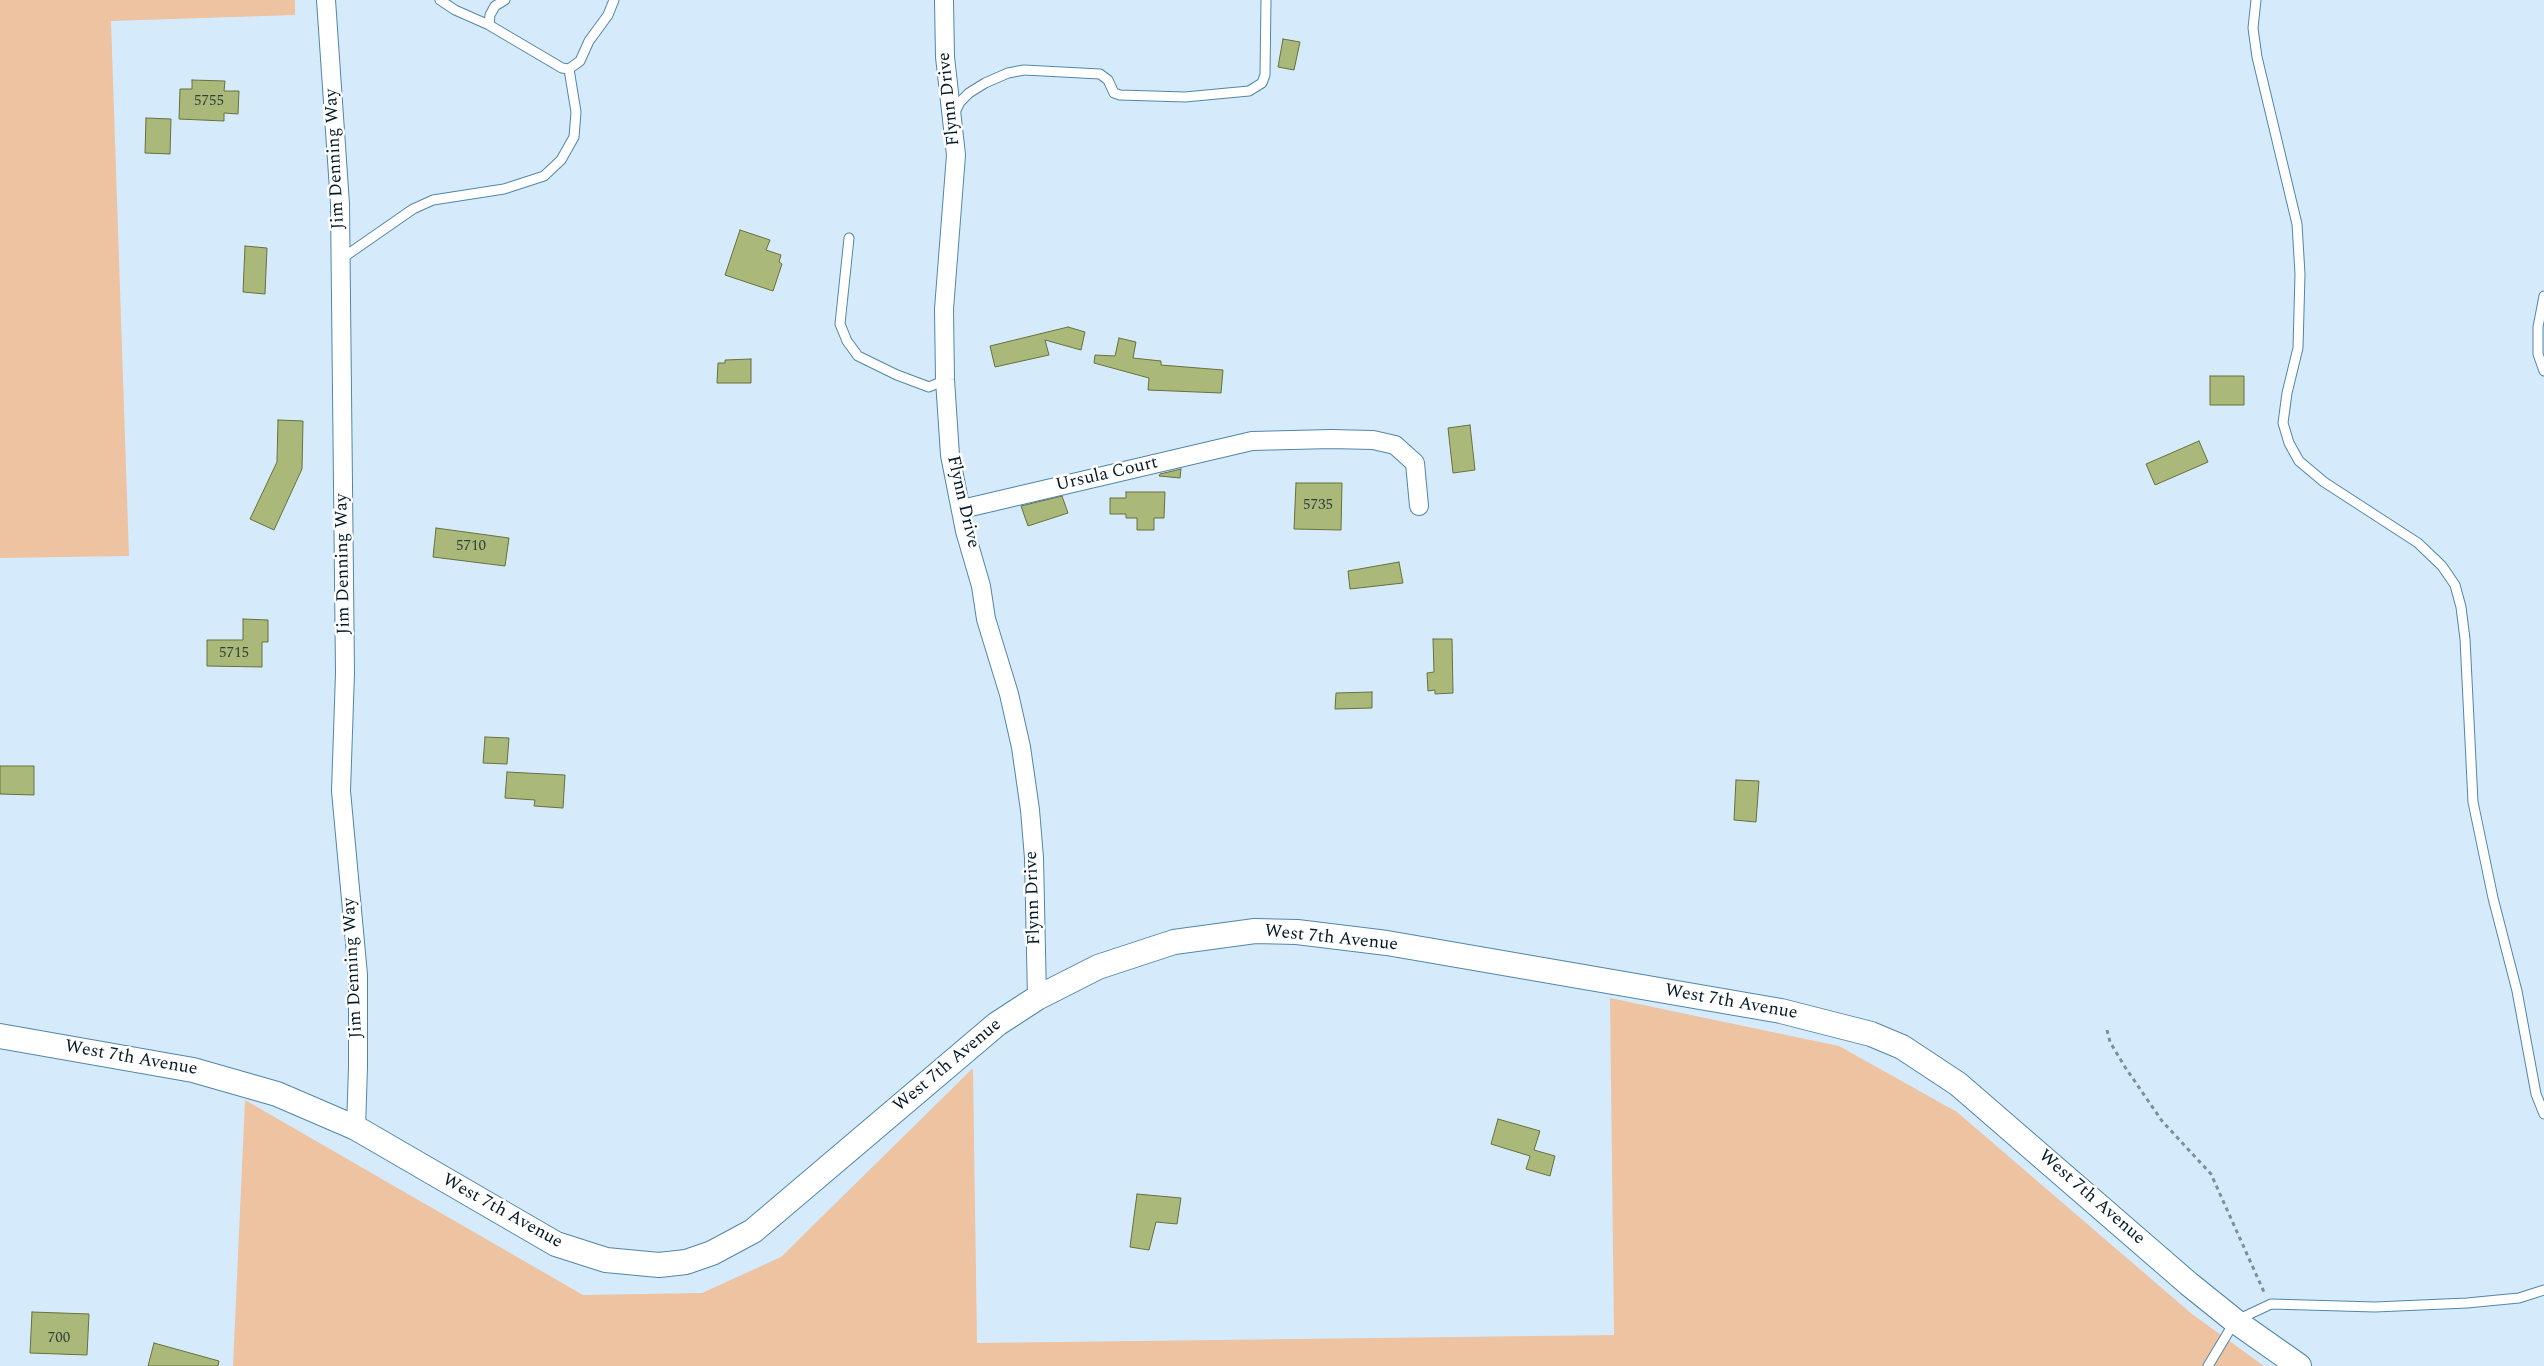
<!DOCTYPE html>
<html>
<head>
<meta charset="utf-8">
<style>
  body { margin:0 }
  canvas { display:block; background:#d5ebfb }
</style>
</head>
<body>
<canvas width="2544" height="1366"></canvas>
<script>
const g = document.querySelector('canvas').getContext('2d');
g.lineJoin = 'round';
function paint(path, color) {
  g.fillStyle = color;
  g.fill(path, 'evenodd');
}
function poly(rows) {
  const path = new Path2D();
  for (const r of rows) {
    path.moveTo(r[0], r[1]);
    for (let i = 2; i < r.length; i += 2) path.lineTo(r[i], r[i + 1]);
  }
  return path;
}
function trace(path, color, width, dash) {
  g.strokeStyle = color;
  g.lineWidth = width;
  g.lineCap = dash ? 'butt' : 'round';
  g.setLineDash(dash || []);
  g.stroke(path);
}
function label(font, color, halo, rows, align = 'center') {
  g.font = font + ' Spectral,serif';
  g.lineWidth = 5;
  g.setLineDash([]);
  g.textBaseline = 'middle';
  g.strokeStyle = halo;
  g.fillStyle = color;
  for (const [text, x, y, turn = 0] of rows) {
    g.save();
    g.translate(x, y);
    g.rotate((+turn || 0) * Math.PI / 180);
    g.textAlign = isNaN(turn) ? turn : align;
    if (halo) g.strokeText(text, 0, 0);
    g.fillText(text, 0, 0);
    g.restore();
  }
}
paint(poly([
  [0,0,295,0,295,15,111,21,129,556,0,558],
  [1610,998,1839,1046,1957,1112,2192,1314,2264,1366,233,1366,245,1100,583,1295,702,1293,781,1257,973,1068,977,1343,1614,1335]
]), '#eec3a2');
const building = poly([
  [1283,39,1300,42,1294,70,1278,67,1283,39],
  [192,80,225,81,224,91,239,91,238,114,224,113,224,121,179,119,180,89,192,89,192,80],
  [146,118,171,119,170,154,145,153,146,118],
  [740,230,770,240,766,250,781,255,779,262,782,264,773,291,725,275,740,230],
  [245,246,267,248,265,294,243,292,245,246],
  [1068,327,1085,332,1081,350,1045,340,1049,355,995,367,990,346,1068,327],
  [1119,338,1136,342,1133,358,1161,361,1161,365,1223,370,1221,393,1148,390,1149,378,1094,363,1095,355,1115,356,1119,338],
  [751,359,751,383,717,383,718,363,725,363,725,360,751,359],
  [2210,376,2244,376,2244,405,2210,405,2210,376],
  [278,420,303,421,302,469,274,530,250,519,277,462,278,420],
  [1470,425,1475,470,1453,473,1448,428,1470,425],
  [2199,441,2208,462,2155,485,2146,464,2199,441],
  [1181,469,1180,478,1159,476,1160,474,1181,469],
  [1296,483,1342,483,1341,530,1294,529,1296,483],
  [1126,492,1165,492,1164,518,1154,518,1154,530,1137,530,1137,518,1126,518,1126,514,1110,514,1110,498,1126,498,1126,492],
  [1062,496,1068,513,1028,526,1021,506,1062,496],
  [436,528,509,538,505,566,433,557,436,528],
  [1399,562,1403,583,1350,589,1348,571,1399,562],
  [243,619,268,620,268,642,262,642,262,667,207,666,207,640,243,640,243,619],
  [1433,639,1452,639,1453,693,1435,694,1435,690,1428,691,1427,673,1434,672,1433,639],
  [1372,692,1372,708,1335,709,1336,693,1372,692],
  [485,737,509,738,507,764,483,763,485,737],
  [0,766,34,766,34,795,0,794,0,766],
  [507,772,565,775,563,808,534,806,535,800,505,798,507,772],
  [1736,780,1759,781,1756,822,1734,820,1736,780],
  [1498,1119,1540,1131,1534,1150,1555,1156,1550,1176,1526,1169,1530,1156,1491,1144,1498,1119],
  [1137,1194,1181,1198,1177,1224,1156,1222,1149,1250,1130,1247,1137,1194],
  [32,1312,89,1314,87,1355,30,1353,32,1312],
  [154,1343,219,1361,218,1366,148,1366,154,1343]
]);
paint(building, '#aab87a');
trace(building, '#66713b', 1);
const service = poly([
  [440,0,455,10,489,25],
  [505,0,495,6,490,15,489,25,562,68,569,69,580,61,589,41,608,15,614,0],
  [2256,0,2253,28,2257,57,2297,224,2300,274,2298,348,2287,393,2283,423,2289,443,2299,461,2324,482,2418,543,2442,566,2455,585,2461,607,2465,639,2473,802,2493,898,2517,991,2536,1094,2544,1114],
  [954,114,960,102,969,93,985,83,1008,73,1024,70,1100,74,1108,80,1114,93,1120,95,1185,97,1249,91,1262,83,1265,75,1266,0],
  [849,238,840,324,847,341,858,356,897,375,929,387,945,380],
  [341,259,413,209,433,200,504,189,544,176,561,160,574,137,576,112,569,69],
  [2544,296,2538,327,2538,354,2544,371],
  [2208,1366,2235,1321,2271,1304,2375,1307,2467,1303,2519,1298,2544,1290]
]);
const minor = poly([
  [326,0,340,204,345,673,341,791,358,975,358,1067,356,1128],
  [944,0,945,57,956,155,944,309,945,380,950,455,965,531,981,586,986,619,1009,694,1021,747,1030,810,1034,858,1037,998],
  [962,509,1252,441,1331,439,1373,440,1395,445,1415,463,1419,506]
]);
const secondary = poly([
  [0,1036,193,1070,277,1094,356,1128,556,1244,606,1260,659,1265,686,1262,712,1253,753,1231,997,1024,1037,998,1098,967,1174,942,1255,931,1297,932,1387,943,1781,1011,1871,1034,1902,1047,1958,1084,2189,1284,2235,1321,2299,1366]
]);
trace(service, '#5186a9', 11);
trace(minor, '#5186a9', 20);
trace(secondary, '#5186a9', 26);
trace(poly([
  [2107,1030,2110,1042,2125,1067,2162,1121,2211,1174,2264,1292]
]), '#7a909e', 3, [4, 4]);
trace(service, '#fff', 9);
trace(minor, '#fff', 18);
trace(secondary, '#fff', 24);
label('15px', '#2d413b', null, [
  ["5755",209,102],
  ["5735",1318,506],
  ["5710",471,547],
  ["5715",234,654],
  ["700",59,1339]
]);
label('18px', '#031926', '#fff', [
  ["Flynn Drive",950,99,-96],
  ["Jim Denning Way",336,159,-93],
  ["Ursula Court",1107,475,-13],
  ["Flynn Drive",962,502,77],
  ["Jim Denning Way",344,564,-91],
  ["Flynn Drive",1034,898,-92],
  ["West 7th Avenue",1331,939,6],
  ["Jim Denning Way",354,968,-93],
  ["West 7th Avenue",1731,1003,10],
  ["West 7th Avenue",131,1059,10],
  ["West 7th Avenue",948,1066,-40],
  ["West 7th Avenue",2091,1198,41],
  ["West 7th Avenue",502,1212,29]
]);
</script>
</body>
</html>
